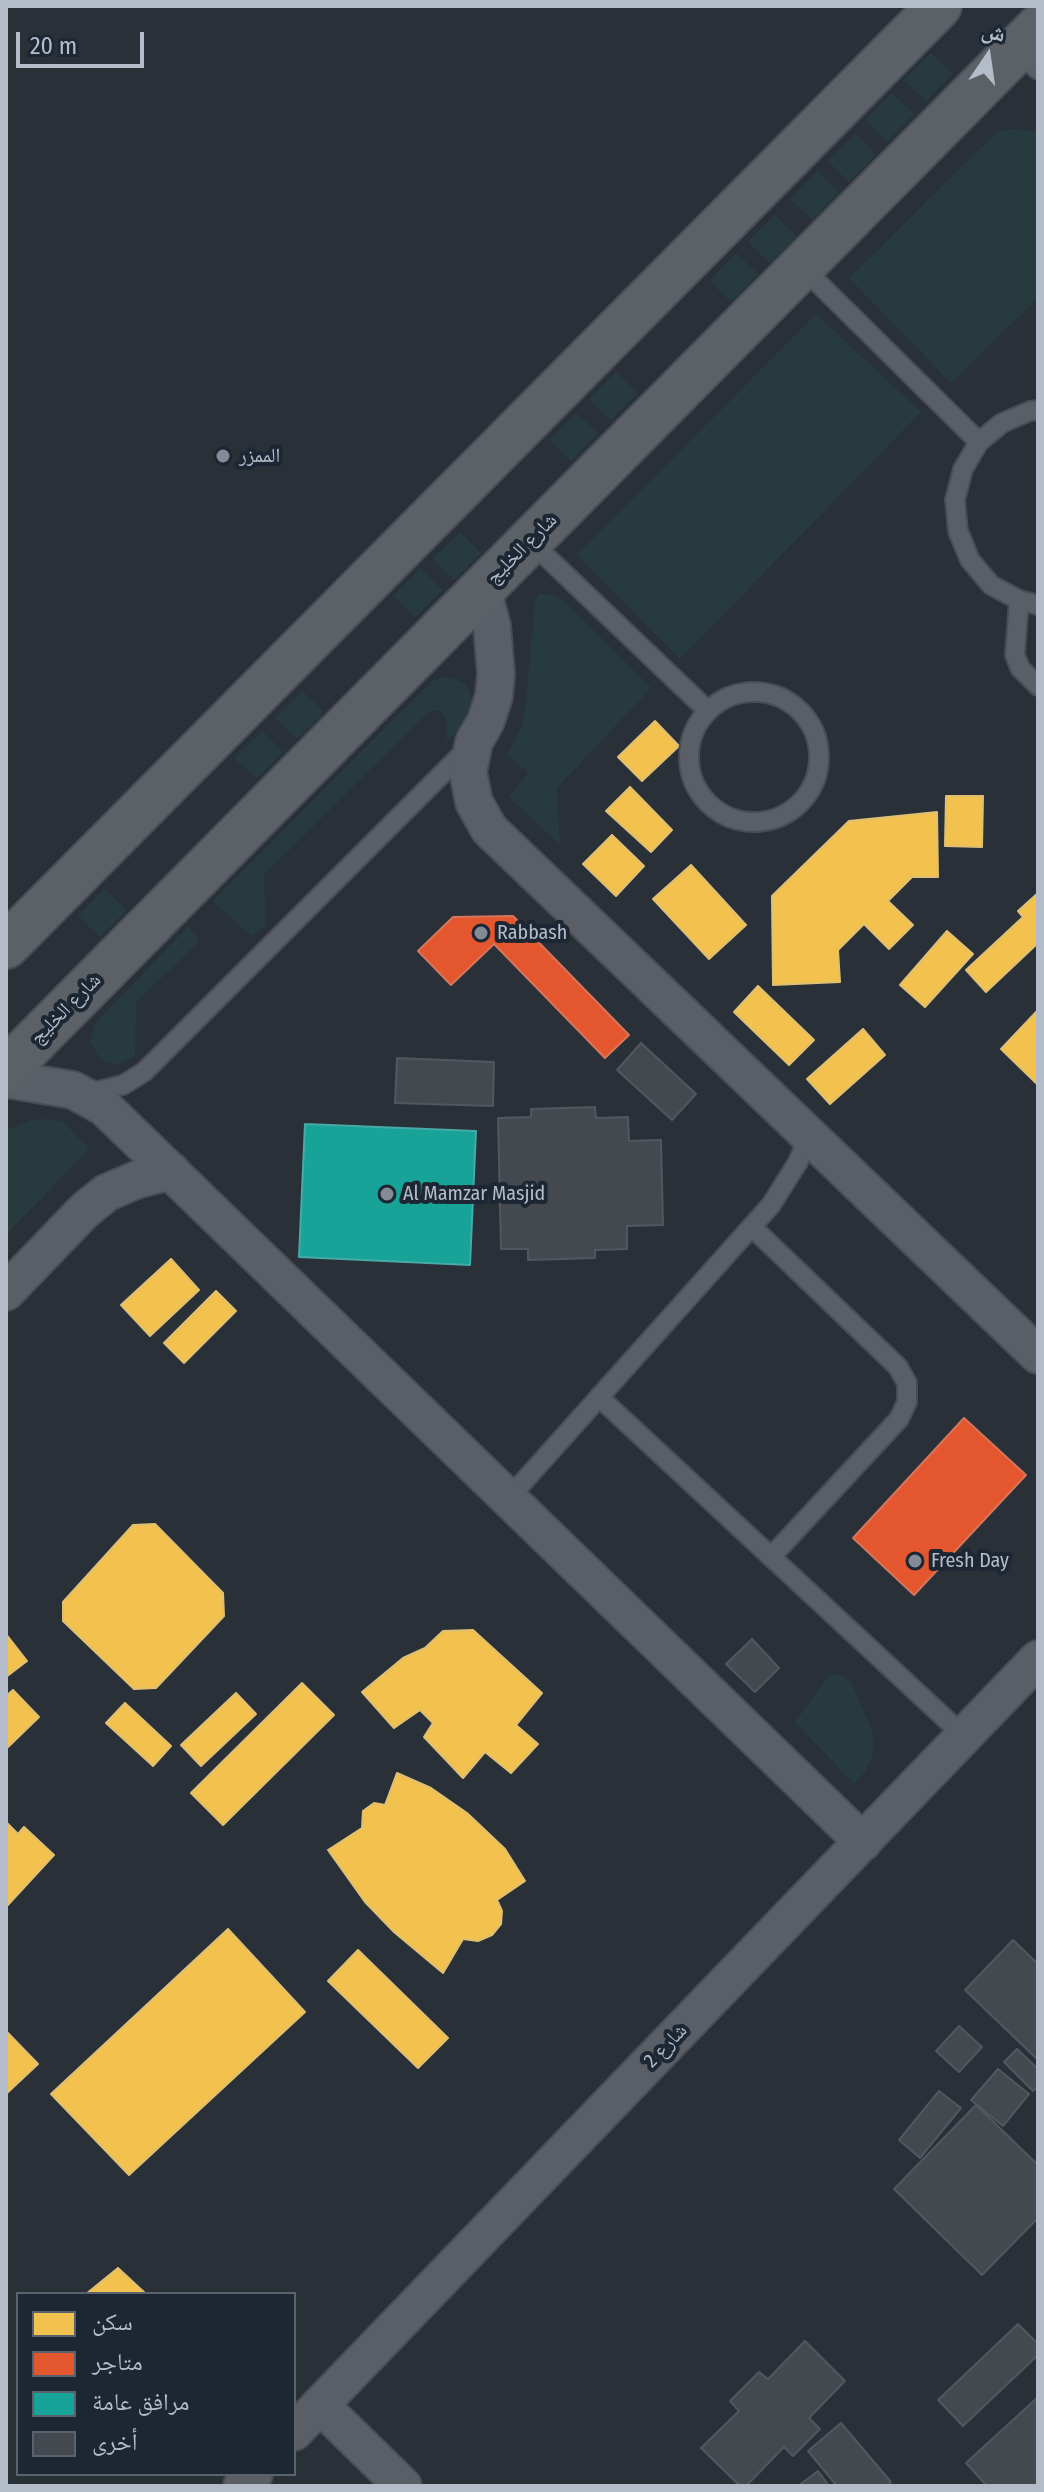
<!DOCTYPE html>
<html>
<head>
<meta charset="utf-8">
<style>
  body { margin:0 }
  #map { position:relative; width:1044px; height:2492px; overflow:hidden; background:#2a3038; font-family:"Fira Sans Condensed","Noto Naskh Arabic",sans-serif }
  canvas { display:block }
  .frame { position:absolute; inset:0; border:8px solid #b4bcc9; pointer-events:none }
  .legend { position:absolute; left:16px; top:2292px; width:280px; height:184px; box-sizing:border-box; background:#1d2633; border:2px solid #59626f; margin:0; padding:10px 14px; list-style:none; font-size:24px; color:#b4bcc9 }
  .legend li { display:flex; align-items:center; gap:16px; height:40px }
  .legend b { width:40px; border:2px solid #59626f }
  .north { position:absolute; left:948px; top:16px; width:80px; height:80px; -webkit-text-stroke:6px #1d2633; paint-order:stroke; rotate:13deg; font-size:22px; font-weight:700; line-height:32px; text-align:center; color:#b4bcc9 }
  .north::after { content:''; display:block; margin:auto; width:28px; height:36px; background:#b4bcc9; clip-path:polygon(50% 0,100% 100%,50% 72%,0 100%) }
  .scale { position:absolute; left:16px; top:32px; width:128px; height:36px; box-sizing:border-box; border:4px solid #b4bcc9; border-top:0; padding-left:10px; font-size:24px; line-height:28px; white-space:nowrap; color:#b4bcc9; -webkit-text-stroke:6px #1d2633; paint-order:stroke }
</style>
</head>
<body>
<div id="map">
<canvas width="1044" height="2492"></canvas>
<div class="frame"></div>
<ul class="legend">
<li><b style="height:22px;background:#f2c14e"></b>سكن</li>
<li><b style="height:22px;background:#e4572e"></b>متاجر</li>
<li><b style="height:22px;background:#17a398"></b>مرافق عامة</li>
<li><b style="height:22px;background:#444950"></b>أخرى</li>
</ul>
<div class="north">ش</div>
<div class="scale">20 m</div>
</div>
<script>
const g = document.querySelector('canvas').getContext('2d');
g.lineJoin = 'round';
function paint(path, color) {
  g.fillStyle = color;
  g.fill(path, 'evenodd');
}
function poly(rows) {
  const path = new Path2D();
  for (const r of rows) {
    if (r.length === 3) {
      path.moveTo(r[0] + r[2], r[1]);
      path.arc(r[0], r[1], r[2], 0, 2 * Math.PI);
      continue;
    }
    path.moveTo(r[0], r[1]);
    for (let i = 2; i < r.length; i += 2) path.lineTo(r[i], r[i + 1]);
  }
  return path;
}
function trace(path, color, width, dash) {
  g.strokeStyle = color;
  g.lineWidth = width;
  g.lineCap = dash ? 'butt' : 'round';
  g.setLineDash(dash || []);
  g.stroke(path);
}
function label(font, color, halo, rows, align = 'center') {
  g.font = font + ' "Fira Sans Condensed","Noto Naskh Arabic",sans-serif';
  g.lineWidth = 8;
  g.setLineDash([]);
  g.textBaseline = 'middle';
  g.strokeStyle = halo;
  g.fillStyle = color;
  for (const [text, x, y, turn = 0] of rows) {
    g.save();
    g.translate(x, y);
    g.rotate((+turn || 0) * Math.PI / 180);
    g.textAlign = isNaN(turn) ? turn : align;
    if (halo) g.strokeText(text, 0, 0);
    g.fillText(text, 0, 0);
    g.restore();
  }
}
paint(poly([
  [931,53,953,74,926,101,904,80],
  [892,93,914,114,887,142,865,120],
  [1010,129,1038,131,1038,298,951,383,849,278,997,132],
  [855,134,876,155,849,182,828,161],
  [818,171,839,193,812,220,790,199],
  [775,215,797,236,770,263,748,242],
  [736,253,758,274,731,302,710,281],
  [816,314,921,412,680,659,577,555],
  [616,372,638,393,611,420,589,399],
  [576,413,598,433,571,461,549,440],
  [460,532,481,553,454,580,432,559],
  [421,568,442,590,415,617,393,595],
  [539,594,549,594,563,600,651,688,557,788,560,845,509,797,528,773,507,754,521,729,526,702,535,600],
  [443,677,454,678,465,684,471,695,473,704,469,721,447,741,446,719,443,714,438,710,428,712,264,875,266,926,251,936,213,901,432,681],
  [302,691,324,712,297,739,275,718],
  [262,731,283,752,257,779,234,758],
  [105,889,127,910,100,937,78,916],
  [188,926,200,941,136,1002,135,1057,117,1064,107,1063,99,1057,90,1042,95,1024],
  [47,1119,63,1121,89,1149,6,1235,6,1130,33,1120],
  [835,1674,841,1675,851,1682,870,1725,874,1741,872,1757,865,1772,854,1784,795,1722,829,1675]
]), '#273a3e');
const homes = poly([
  [655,721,679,746,642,781,618,757,655,721],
  [630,787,672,830,651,852,606,811,630,787],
  [946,796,983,796,982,847,945,846,946,796],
  [937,812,938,877,912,877,888,901,913,925,889,949,864,924,838,950,840,982,773,985,772,896,849,821,937,812],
  [612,835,644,866,616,896,583,864,612,835],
  [691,865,746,925,709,959,653,899,691,865],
  [1038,893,1038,943,986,992,966,970,1023,917,1018,911,1038,893],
  [947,931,973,954,925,1007,900,985,947,931],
  [758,986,814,1040,789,1065,734,1012,758,986],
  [1038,1010,1038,1085,1001,1049,1038,1010],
  [863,1029,885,1055,830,1104,807,1079,863,1029],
  [171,1259,199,1290,150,1336,121,1305,171,1259],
  [216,1291,236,1311,184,1363,164,1343,216,1291],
  [155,1524,223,1593,224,1616,156,1688,134,1689,63,1621,63,1602,133,1525,155,1524],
  [473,1630,542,1693,516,1725,538,1744,511,1773,485,1752,463,1778,424,1737,433,1723,420,1710,394,1728,362,1692,403,1658,425,1648,443,1631,473,1630],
  [6,1634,27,1661,6,1677,6,1634],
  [302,1683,334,1715,223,1825,191,1793,302,1683],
  [13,1690,39,1717,6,1749,6,1696,13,1690],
  [236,1693,256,1714,201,1766,181,1745,236,1693],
  [125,1703,171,1746,153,1766,106,1723,125,1703],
  [397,1773,431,1788,467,1813,505,1849,525,1881,497,1900,502,1911,501,1924,492,1935,478,1941,463,1939,443,1973,394,1932,365,1902,328,1850,362,1828,363,1811,374,1803,385,1805,397,1773],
  [6,1822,18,1834,24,1827,54,1855,6,1907,6,1822],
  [228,1929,305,2012,129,2175,51,2094,228,1929],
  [358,1950,448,2038,418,2068,328,1981,358,1950],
  [6,2031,38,2064,6,2094,6,2031],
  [118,2268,146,2294,86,2294,118,2268]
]);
paint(homes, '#f2c14e');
trace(homes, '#dfc073', 2);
const shops = poly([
  [513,916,629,1035,605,1058,494,944,451,985,418,951,453,917,513,916],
  [964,1418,1026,1475,914,1595,853,1538,964,1418]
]);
paint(shops, '#e4572e');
trace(shops, '#d6755c', 2);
const public = poly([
  [305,1124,476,1131,470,1265,299,1257,305,1124]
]);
paint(public, '#17a398');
trace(public, '#46aaa7', 2);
const building = poly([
  [641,1043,696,1094,672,1120,617,1070,641,1043],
  [397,1058,494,1062,493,1106,395,1103,397,1058],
  [595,1107,596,1118,628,1117,629,1141,661,1140,663,1225,627,1226,627,1249,595,1250,595,1258,528,1260,528,1249,501,1249,498,1118,531,1117,531,1109,595,1107],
  [752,1639,779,1668,755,1692,726,1664,752,1639],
  [1013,1940,1038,1964,1038,2060,965,1990,1013,1940],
  [959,2026,982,2047,959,2072,936,2051,959,2026],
  [1017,2049,1038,2069,1038,2086,1033,2091,1004,2062,1017,2049],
  [998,2069,1029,2094,1003,2126,971,2100,998,2069],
  [939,2091,961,2108,920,2158,899,2140,939,2091],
  [976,2105,1038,2165,1038,2218,982,2275,894,2189,976,2105],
  [1018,2324,1038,2344,1038,2355,963,2426,938,2400,1018,2324],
  [805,2341,845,2381,809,2418,820,2429,793,2456,784,2447,746,2486,740,2486,701,2448,739,2411,730,2401,759,2372,768,2379,805,2341],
  [1038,2397,1038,2486,987,2486,966,2463,1038,2397],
  [841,2423,891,2482,886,2486,837,2486,808,2451,841,2423],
  [818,2471,829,2486,798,2486,818,2471]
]);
paint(building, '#444950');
trace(building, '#52575f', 2);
const service = poly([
  [1017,50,1038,70],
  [802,267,979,442],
  [1038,410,1030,411,1002,423,979,442,963,469,955,500,958,531,970,560,991,585,1019,600,1038,605],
  [530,541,707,710],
  [1019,600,1015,655,1020,668,1038,686],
  [754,757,65],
  [84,1091,98,1091,123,1085,144,1072,468,748],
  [752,1227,898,1367,907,1383,907,1402,899,1419,771,1557],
  [599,1397,964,1736],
  [508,1499,771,1205,798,1162,809,1135]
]);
const minor = poly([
  [482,588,492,626,496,674,494,696,486,721,474,742,468,772,474,802,489,829,1038,1355],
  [6,1079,73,1090,104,1107,863,1842],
  [6,1292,84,1211,106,1193,136,1180,171,1171],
  [320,2405,403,2486],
  [294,2432,1038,1659],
  [242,2486,254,2474]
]);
const primary = poly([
  [6,946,939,6],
  [6,1070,1038,28]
]);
trace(service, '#484c53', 22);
trace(minor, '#484c53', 40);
trace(primary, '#484c55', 48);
trace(service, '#5a5e66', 18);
trace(minor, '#5a5e66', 36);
trace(primary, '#5c6168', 44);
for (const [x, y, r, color] of [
  [223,456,8,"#848b96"],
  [481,933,8,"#848b96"],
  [387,1194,8,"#848b96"],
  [915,1561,8,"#848b96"]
]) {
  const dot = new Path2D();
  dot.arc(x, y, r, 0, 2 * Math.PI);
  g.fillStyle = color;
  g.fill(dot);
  trace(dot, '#1d2633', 3);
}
label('20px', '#b4bcc9', '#1d2633', [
  ["الممزر",239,456],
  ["Rabbash",497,933],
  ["Al Mamzar Masjid",403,1194],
  ["Fresh Day",931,1561]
], 'left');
label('20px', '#b4bcc9', '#1d2633', [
  ["شارع الخليج",522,549,-45],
  ["شارع الخليج",66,1009,-45],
  ["شارع 2",666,2046,-46]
]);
</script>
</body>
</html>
